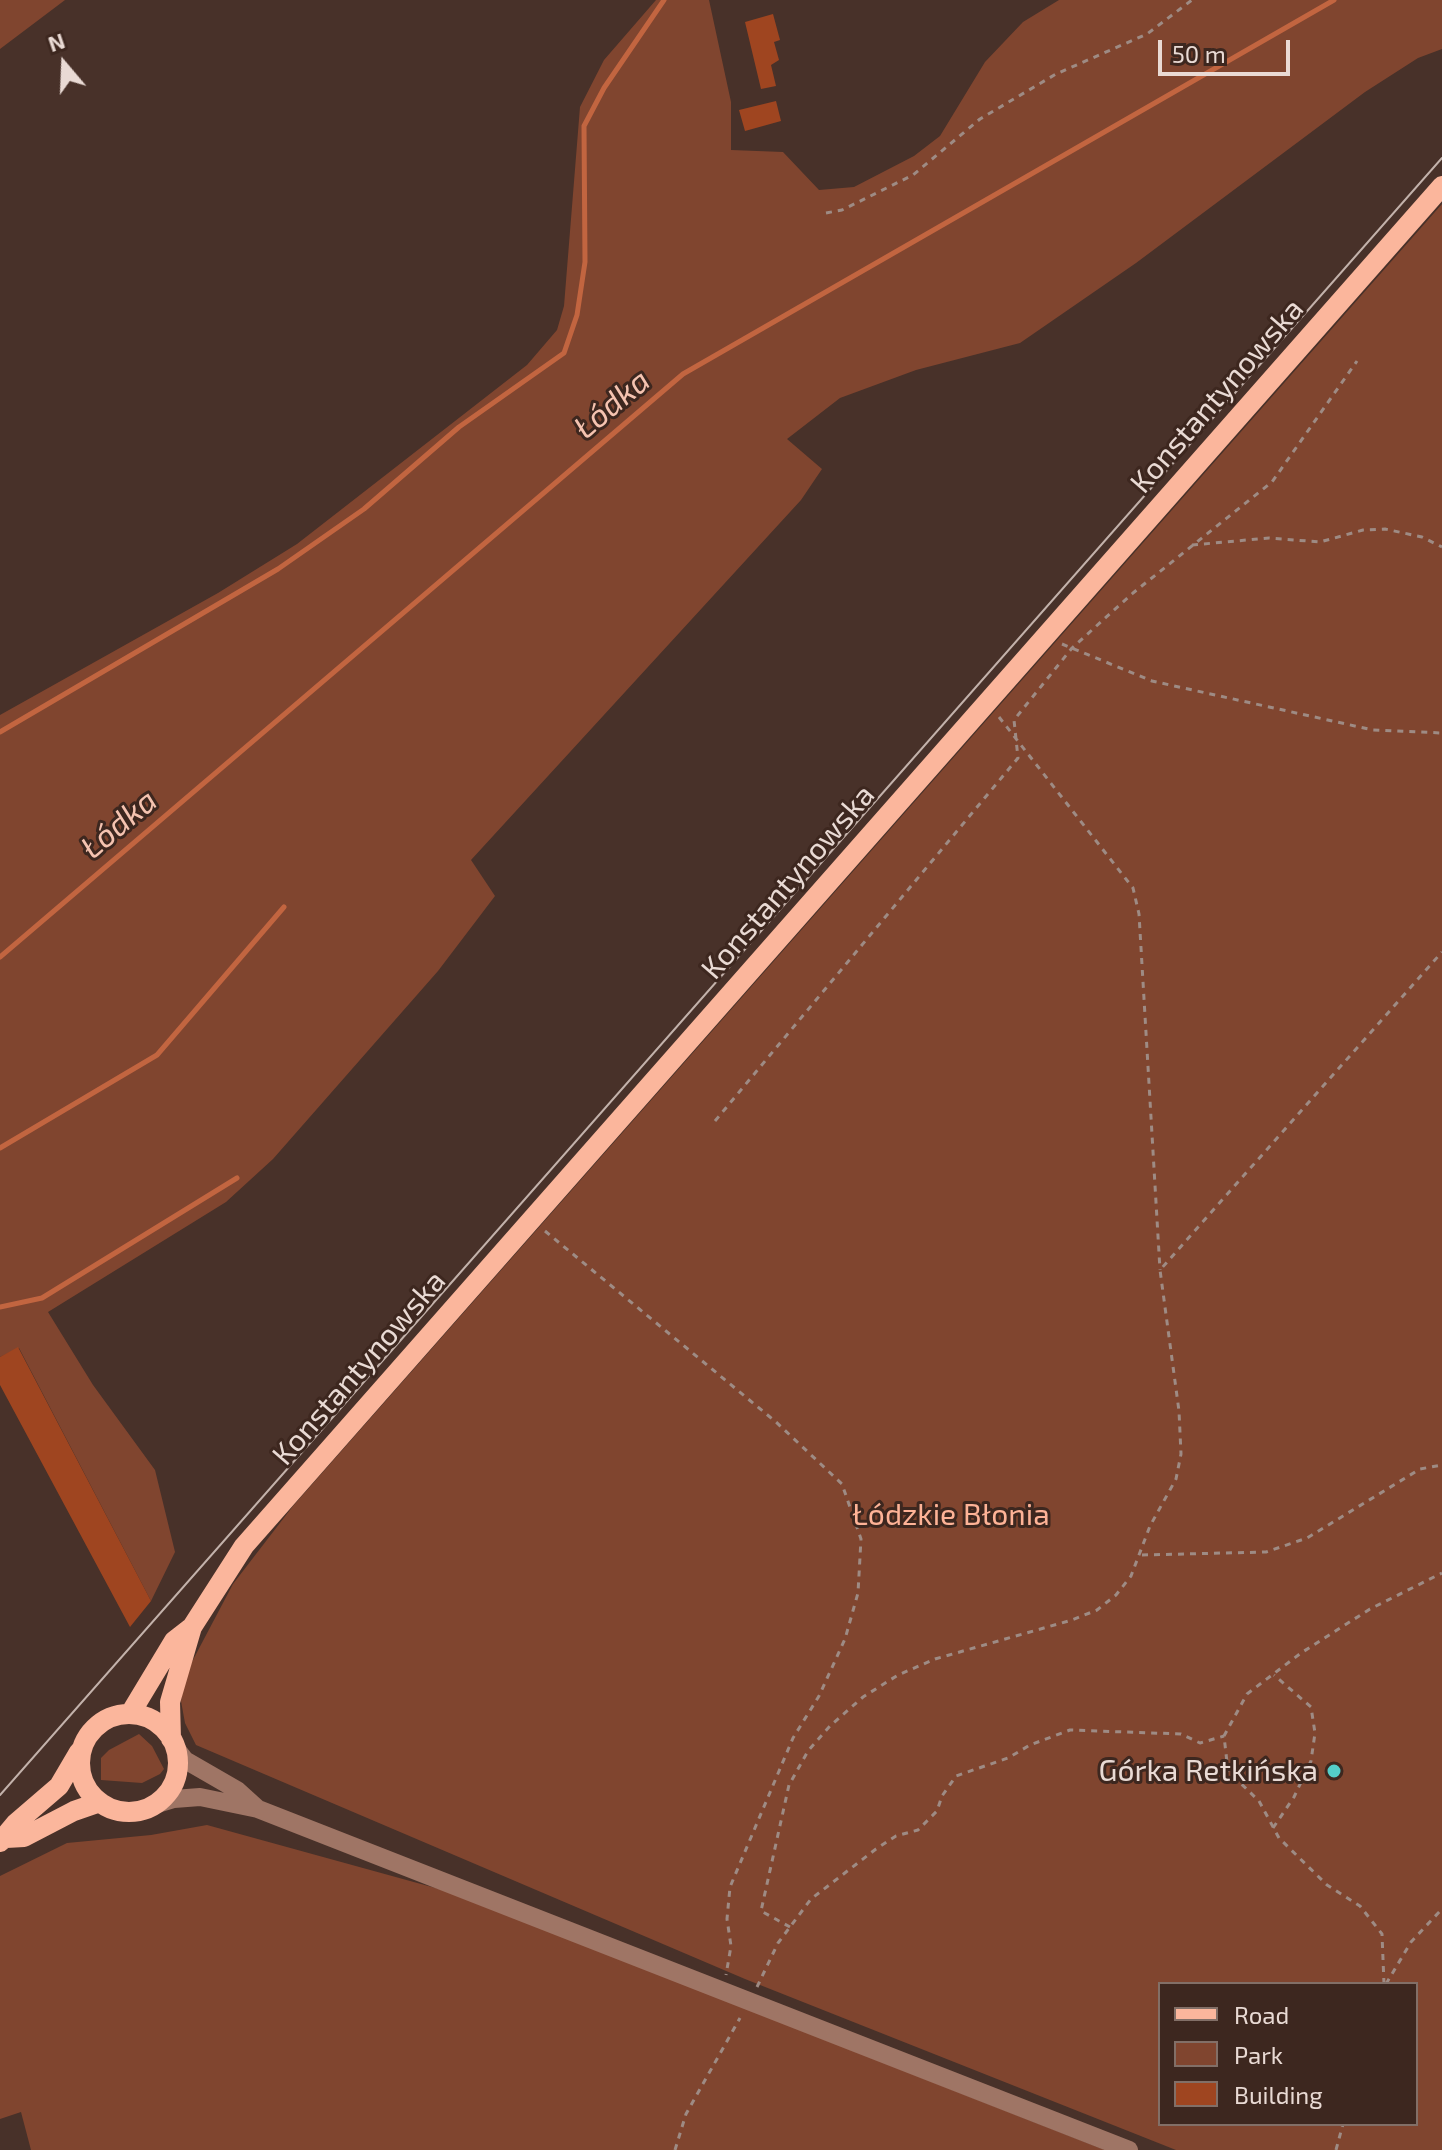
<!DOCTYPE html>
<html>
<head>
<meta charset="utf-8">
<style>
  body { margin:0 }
  #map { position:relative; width:1442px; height:2150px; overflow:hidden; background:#483129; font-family:"Exo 2",sans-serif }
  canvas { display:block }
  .legend { position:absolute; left:1158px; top:1982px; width:260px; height:144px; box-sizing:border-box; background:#3d271f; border:2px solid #826f67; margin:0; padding:10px 14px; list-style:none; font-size:24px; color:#e9dad4 }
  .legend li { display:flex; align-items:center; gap:16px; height:40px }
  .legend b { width:40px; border:2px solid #826f67 }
  .north { position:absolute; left:24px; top:24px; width:80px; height:80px; -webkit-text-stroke:6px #3d271f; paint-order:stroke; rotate:341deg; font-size:22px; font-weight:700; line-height:32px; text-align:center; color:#e9dad4 }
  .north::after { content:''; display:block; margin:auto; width:28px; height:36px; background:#e9dad4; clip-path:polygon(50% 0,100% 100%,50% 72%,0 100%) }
  .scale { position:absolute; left:1158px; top:40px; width:132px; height:36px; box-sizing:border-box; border:4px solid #e9dad4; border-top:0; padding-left:10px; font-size:24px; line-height:28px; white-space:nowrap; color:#e9dad4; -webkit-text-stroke:6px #3d271f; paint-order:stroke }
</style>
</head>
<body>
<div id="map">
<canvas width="1442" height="2150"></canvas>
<ul class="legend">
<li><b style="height:10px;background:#fbb69c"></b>Road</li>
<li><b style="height:22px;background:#80452f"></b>Park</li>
<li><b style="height:22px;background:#9f4520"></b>Building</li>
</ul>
<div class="north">N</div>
<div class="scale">50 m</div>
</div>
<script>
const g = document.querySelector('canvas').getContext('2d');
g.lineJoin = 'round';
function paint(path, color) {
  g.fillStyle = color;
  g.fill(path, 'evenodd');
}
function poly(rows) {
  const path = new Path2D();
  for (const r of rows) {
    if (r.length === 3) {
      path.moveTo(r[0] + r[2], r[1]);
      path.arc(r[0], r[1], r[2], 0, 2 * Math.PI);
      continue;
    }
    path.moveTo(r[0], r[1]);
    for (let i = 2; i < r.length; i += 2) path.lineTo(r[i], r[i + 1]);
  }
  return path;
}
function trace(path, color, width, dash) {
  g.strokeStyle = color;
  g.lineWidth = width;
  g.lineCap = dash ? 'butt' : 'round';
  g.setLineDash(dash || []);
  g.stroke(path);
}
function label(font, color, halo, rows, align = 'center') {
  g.font = font + ' "Exo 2",sans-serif';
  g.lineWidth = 6;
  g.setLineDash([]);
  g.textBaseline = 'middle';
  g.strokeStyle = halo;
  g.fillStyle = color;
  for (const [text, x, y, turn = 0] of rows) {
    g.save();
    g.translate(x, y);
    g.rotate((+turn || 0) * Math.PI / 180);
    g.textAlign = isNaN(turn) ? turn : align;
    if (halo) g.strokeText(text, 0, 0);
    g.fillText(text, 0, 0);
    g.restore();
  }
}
paint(poly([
  [0,0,65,0,0,49],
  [656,0,709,0,731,102,731,150,783,152,819,190,854,187,914,156,940,136,985,62,1023,22,1059,0,1442,0,1442,49,1418,58,1365,92,1136,263,1020,343,916,370,840,398,787,439,822,469,801,500,471,860,495,896,438,971,273,1159,226,1202,48,1312,93,1385,155,1470,175,1552,151,1601,19,1348,0,1357,0,715,218,593,297,544,527,365,557,330,564,306,580,107,604,60],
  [1442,204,1442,2150,1176,2150,745,1979,196,1745,185,1723,181,1701,185,1675,233,1584,293,1506],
  [1160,1984,1416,1984,1416,2124,1160,2124],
  [139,1734,152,1746,164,1769,160,1774,142,1783,101,1780,101,1758,109,1750],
  [207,1825,450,1892,1105,2150,31,2150,21,2112,0,2119,0,1876,67,1843,151,1835]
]), '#80452f');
trace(poly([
  [0,732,278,569,364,509,459,427,564,353,577,315,585,262,584,126,604,88,664,0],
  [0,957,683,374,1334,0],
  [0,1148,157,1055,284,907],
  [0,1307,42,1298,237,1178]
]), '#c26540', 5);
paint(poly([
  [773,14,780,40,774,42,779,60,771,65,776,86,761,89,745,22],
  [776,101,781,121,745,131,739,110],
  [18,1347,151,1601,130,1627,0,1385,0,1357]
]), '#9f4520');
trace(poly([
  [826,213,842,210,913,175,980,119,1056,74,1147,34,1192,0],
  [1192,545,1269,538,1320,542,1363,530,1385,529,1422,537,1442,547],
  [1062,644,1152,681,1373,730,1442,733],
  [999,717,1133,888,1139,914,1160,1270],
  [715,1121,1018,758,1014,720,1072,648,1133,593,1272,482,1357,361],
  [545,1231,776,1422,842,1484,861,1539,858,1593,845,1639,819,1696,793,1738,730,1887,727,1919,731,1946,726,1975],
  [1142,1555,1266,1552,1307,1538,1420,1469,1442,1465],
  [1273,1828,1294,1797,1311,1761,1315,1733,1311,1707,1274,1675],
  [790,1927,761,1911,789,1785,808,1751,830,1726,863,1697,898,1675,935,1659,1072,1620,1097,1610,1116,1595,1131,1576,1150,1526,1176,1479,1181,1454,1179,1411,1160,1270,1442,952],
  [1384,1984,1382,1934,1360,1906,1327,1885,1279,1838,1259,1801,1228,1771,1224,1736,1247,1694,1301,1653,1370,1609,1442,1573],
  [1386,1984,1411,1942,1442,1909],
  [757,1987,778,1943,811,1899,876,1849,896,1836,918,1830,937,1811,942,1796,956,1776,1008,1758,1030,1745,1070,1730,1181,1734,1200,1743,1224,1736],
  [675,2150,686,2114,740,2018],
  [1336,2150,1343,2124]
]), '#9e8b84', 3, [6, 6]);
trace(poly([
  [175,1747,185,1760,237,1790,258,1809],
  [151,1806,174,1799,200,1797,258,1809,1129,2150]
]), '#9f7565', 18);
trace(poly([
  [130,1714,174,1641,192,1627],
  [129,1763,49],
  [171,1739,170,1702,192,1627,244,1546,1442,186],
  [6,1838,24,1837,74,1811,100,1802],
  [0,1842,16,1823,59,1786,79,1752]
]), '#fbb69c', 20);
trace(poly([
  [0,1795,1442,158]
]), '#c3b2ab', 2);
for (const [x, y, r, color] of [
  [1334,1771,8,"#54cdc8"]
]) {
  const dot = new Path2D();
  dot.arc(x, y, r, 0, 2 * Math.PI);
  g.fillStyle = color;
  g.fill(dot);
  trace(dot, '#3d271f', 3);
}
label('30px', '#e9dad4', '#3d271f', [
  ["Konstantynowska",1217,396,-49],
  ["Konstantynowska",788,882,-49],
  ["Konstantynowska",359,1368,-49]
]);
label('30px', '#feb397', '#3d271f', [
  ["Łódzkie Błonia",951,1515]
]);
label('30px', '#e9dad4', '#3d271f', [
  ["Górka Retkińska",1318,1771]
], 'right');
label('italic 32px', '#f5c3b0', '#3d271f', [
  ["Łódka",612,404,-40],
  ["Łódka",119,824,-40]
]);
</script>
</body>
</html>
